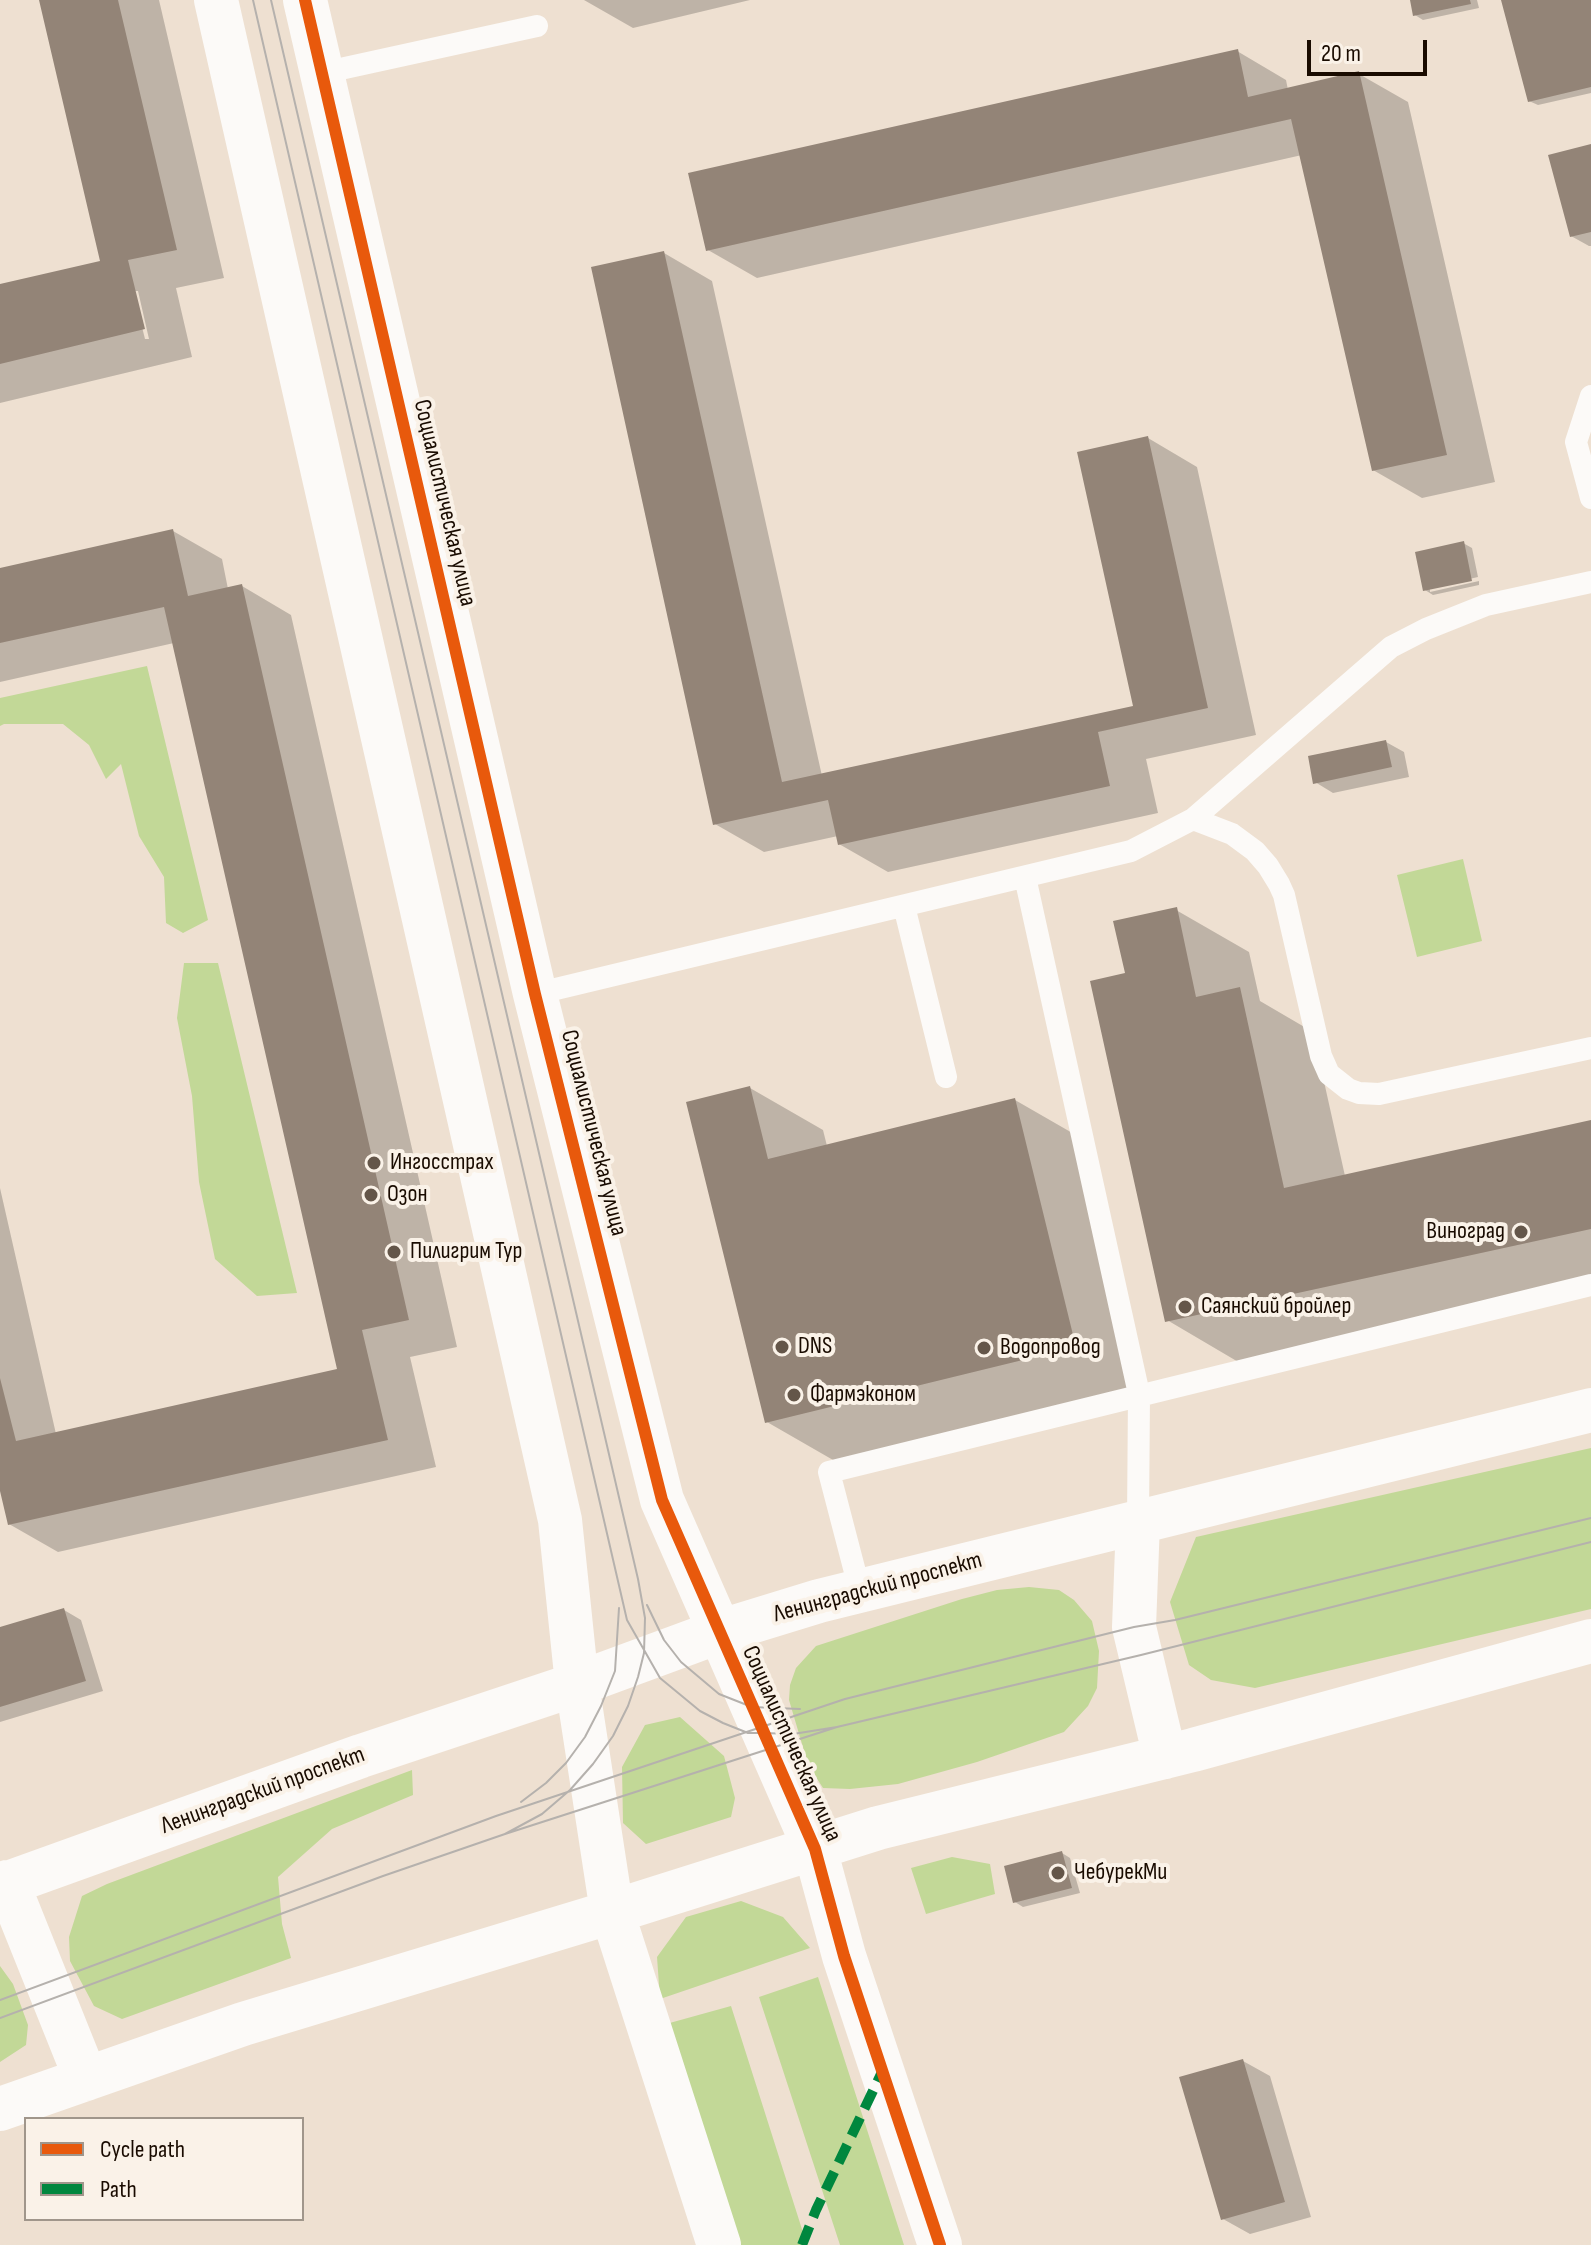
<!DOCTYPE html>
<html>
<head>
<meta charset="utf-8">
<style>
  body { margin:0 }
  #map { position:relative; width:1591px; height:2245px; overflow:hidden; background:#eee0d1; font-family:"Sofia Sans Condensed",sans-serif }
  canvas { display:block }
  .legend { position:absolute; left:24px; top:2117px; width:280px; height:104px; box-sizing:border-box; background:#faf2e8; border:2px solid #a0968b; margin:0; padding:10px 14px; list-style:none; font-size:24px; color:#190b00 }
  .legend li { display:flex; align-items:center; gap:16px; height:40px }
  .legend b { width:40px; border:2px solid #a0968b }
  .scale { position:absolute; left:1307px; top:40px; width:120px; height:36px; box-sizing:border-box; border:4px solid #190b00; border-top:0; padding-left:10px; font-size:24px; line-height:28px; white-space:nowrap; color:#190b00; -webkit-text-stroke:6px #faf2e8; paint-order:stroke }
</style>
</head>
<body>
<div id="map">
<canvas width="1591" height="2245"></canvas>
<ul class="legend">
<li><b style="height:10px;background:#e8590c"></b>Cycle path</li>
<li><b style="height:10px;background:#00873e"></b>Path</li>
</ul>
<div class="scale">20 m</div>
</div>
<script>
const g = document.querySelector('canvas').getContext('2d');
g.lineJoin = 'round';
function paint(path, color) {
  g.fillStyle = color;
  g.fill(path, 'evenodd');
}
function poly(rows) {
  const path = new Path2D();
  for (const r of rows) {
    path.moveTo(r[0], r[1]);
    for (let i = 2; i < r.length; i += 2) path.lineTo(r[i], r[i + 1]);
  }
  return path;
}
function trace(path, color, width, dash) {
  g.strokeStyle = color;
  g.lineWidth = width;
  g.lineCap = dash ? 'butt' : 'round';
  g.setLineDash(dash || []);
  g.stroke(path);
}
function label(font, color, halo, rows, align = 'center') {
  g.font = font + ' "Sofia Sans Condensed",sans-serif';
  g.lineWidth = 8;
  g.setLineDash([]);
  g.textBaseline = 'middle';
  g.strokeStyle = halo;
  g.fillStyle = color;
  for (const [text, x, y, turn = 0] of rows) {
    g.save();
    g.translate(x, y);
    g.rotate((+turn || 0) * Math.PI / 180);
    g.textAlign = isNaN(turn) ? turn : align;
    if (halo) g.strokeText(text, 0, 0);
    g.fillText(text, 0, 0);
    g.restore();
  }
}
paint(poly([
  [147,666,208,920,183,933,166,923,164,877,139,836,121,764,106,779,89,745,63,724,4,724,0,726,0,698],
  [1463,859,1482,941,1417,957,1397,875],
  [184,963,218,963,297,1293,257,1296,215,1259,199,1182,192,1096,177,1018],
  [1591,1448,1591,1609,1255,1688,1211,1680,1189,1665,1170,1602,1196,1537],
  [1029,1587,1059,1590,1074,1600,1092,1621,1099,1651,1097,1688,1088,1706,1064,1732,977,1762,898,1784,850,1789,823,1788,812,1771,805,1754,789,1700,790,1685,796,1668,816,1646,962,1599,997,1590],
  [680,1717,724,1756,735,1798,731,1817,646,1844,623,1823,622,1767,645,1725],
  [412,1770,413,1795,332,1829,278,1877,282,1924,291,1958,122,2019,94,2006,70,1961,69,1937,82,1896,107,1884],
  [952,1857,990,1864,995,1894,926,1914,911,1868],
  [741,1901,783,1917,810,1948,660,1999,657,1957,686,1917],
  [0,1966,13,1984,28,2025,26,2045,0,2062],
  [818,1977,904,2245,840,2245,759,1997],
  [731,2006,807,2245,736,2245,666,2024]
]), '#c2d897');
paint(poly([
  [41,0,159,0,224,278,176,288,192,357,0,403,0,286,102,262],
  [133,291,138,291,149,339,145,339],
  [584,0,750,0,633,28],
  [1412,0,1477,0,1479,8,1423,20,1415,15],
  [1503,0,1591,0,1591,93,1538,105,1529,101],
  [1237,51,1286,80,1288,90,1359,74,1408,102,1495,482,1422,498,1373,470,1302,155,757,278,708,250],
  [1591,146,1591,246,1589,246,1571,236],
  [664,253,712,281,822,776,1136,707,1148,438,1197,467,1256,735,1146,759,1158,813,888,872,839,844,838,836,764,852,715,824],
  [173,531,222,559,228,589,242,586,291,615,457,1347,410,1357,436,1467,58,1552,9,1524,0,1482,0,1188,56,1434,340,1370,174,643,0,682,0,570],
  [1463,543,1472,548,1478,577,1430,588,1430,592,1479,581,1479,585,1433,595,1425,590],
  [1386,742,1404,752,1409,777,1333,793,1315,782],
  [1176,910,1249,952,1260,1001,1313,1032,1345,1176,1591,1123,1591,1286,1240,1363,1167,1320,1127,975],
  [750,1088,823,1130,827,1146,1015,1100,1088,1142,1148,1389,840,1464,767,1422],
  [64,1610,81,1620,103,1691,0,1722,0,1629],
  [1062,1853,1070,1858,1080,1893,1023,1907,1015,1902],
  [1243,2061,1270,2076,1311,2217,1250,2234,1223,2219]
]), '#0003');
paint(poly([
  [39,0,118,0,177,250,128,260,145,329,0,364,0,284,100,261],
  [1410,0,1470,0,1471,4,1413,16],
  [1501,0,1591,0,1591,87,1528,102],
  [1238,49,1248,97,1359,71,1447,455,1372,471,1291,119,706,251,688,173],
  [1591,144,1591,232,1570,237,1548,155],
  [664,251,782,782,1133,706,1077,452,1148,436,1208,708,1098,732,1110,786,838,845,828,800,713,825,591,267],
  [173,529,188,596,242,584,409,1320,362,1330,388,1440,8,1525,0,1491,0,1378,16,1441,337,1369,164,607,0,643,0,568],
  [1464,541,1472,581,1423,591,1415,552],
  [1386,740,1392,767,1313,784,1308,756],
  [1177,907,1196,997,1240,987,1284,1188,1591,1120,1591,1229,1165,1322,1090,981,1125,973,1113,921],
  [750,1086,768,1159,1015,1098,1076,1347,765,1423,686,1102],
  [64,1608,86,1681,0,1707,0,1627],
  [1062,1851,1072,1888,1013,1903,1004,1866],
  [1243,2059,1285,2202,1221,2220,1179,2077]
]), '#938477');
trace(poly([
  [322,73,537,26],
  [1591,396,1576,442,1591,498],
  [1193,819,1232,834,1255,851,1268,866,1279,884,1284,895,1321,1056,1329,1074,1348,1089,1359,1093,1379,1094,1591,1048],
  [1025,877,1139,1394,1138,1522],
  [904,906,946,1077],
  [535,994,1131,851,1193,819,1391,647,1426,629,1486,605,1591,582],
  [860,1591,829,1472,1591,1285]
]), '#fcfaf8', 22);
trace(poly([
  [216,0,560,1520,577,1684,612,1912,719,2245],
  [305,0,535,994,662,1500,815,1849,844,1956,940,2245],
  [1138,1522,1134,1627,1165,1757],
  [7,1882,86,2079],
  [0,1886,361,1756,577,1684,718,1632,819,1601,1591,1410],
  [0,2109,243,2024,612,1912,878,1828,1193,1750,1591,1641]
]), '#fcfaf8', 44);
trace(poly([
  [253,0,627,1620,660,1678,700,1711,723,1723,748,1733,763,1733,793,1734,837,1727],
  [271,0,638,1579,645,1618,644,1653,638,1677,628,1706,613,1736,593,1764,570,1790,542,1814,505,1834],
  [647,1605,664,1640,681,1662,719,1694,752,1707,800,1709],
  [521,1802,546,1783,566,1763,585,1737,601,1706,615,1671,619,1608],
  [0,2000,496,1816,845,1699,1134,1627,1175,1620,1591,1518],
  [0,2018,383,1876,505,1834,837,1727,1141,1655,1591,1542]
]), '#b5b1ad', 2);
trace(poly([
  [802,2245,816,2210,882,2072]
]), '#00873e', 10, [20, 10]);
trace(poly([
  [305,0,535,994,662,1500,815,1849,844,1956,940,2245]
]), '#e8590c', 12);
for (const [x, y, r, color] of [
  [374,1163,8,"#645649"],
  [371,1195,8,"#645649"],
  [1521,1232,8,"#645649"],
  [394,1252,8,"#645649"],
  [1185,1307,8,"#645649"],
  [782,1347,8,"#645649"],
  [984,1348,8,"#645649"],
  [794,1395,8,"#645649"],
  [1058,1873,8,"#645649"]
]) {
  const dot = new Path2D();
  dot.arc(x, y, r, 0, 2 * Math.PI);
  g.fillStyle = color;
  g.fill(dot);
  trace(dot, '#faf2e8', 3);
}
label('24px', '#190b00', '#faf2e8', [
  ["Социалистическая улица",444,503,77],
  ["Социалистическая улица",593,1133,76],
  ["Ленинградский проспект",878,1588,-15],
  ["Социалистическая улица",791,1744,66],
  ["Ленинградский проспект",263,1791,-20]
]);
label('24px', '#190b00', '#faf2e8', [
  ["Ингосстрах",390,1163],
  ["Озон",387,1195],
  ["Виноград",1505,1232,"right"],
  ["Пилигрим Тур",410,1252],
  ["Саянский бройлер",1201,1307],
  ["DNS",798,1347],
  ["Водопровод",1000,1348],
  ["Фармэконом",810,1395],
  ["ЧебурекМи",1074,1873]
], 'left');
</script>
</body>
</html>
